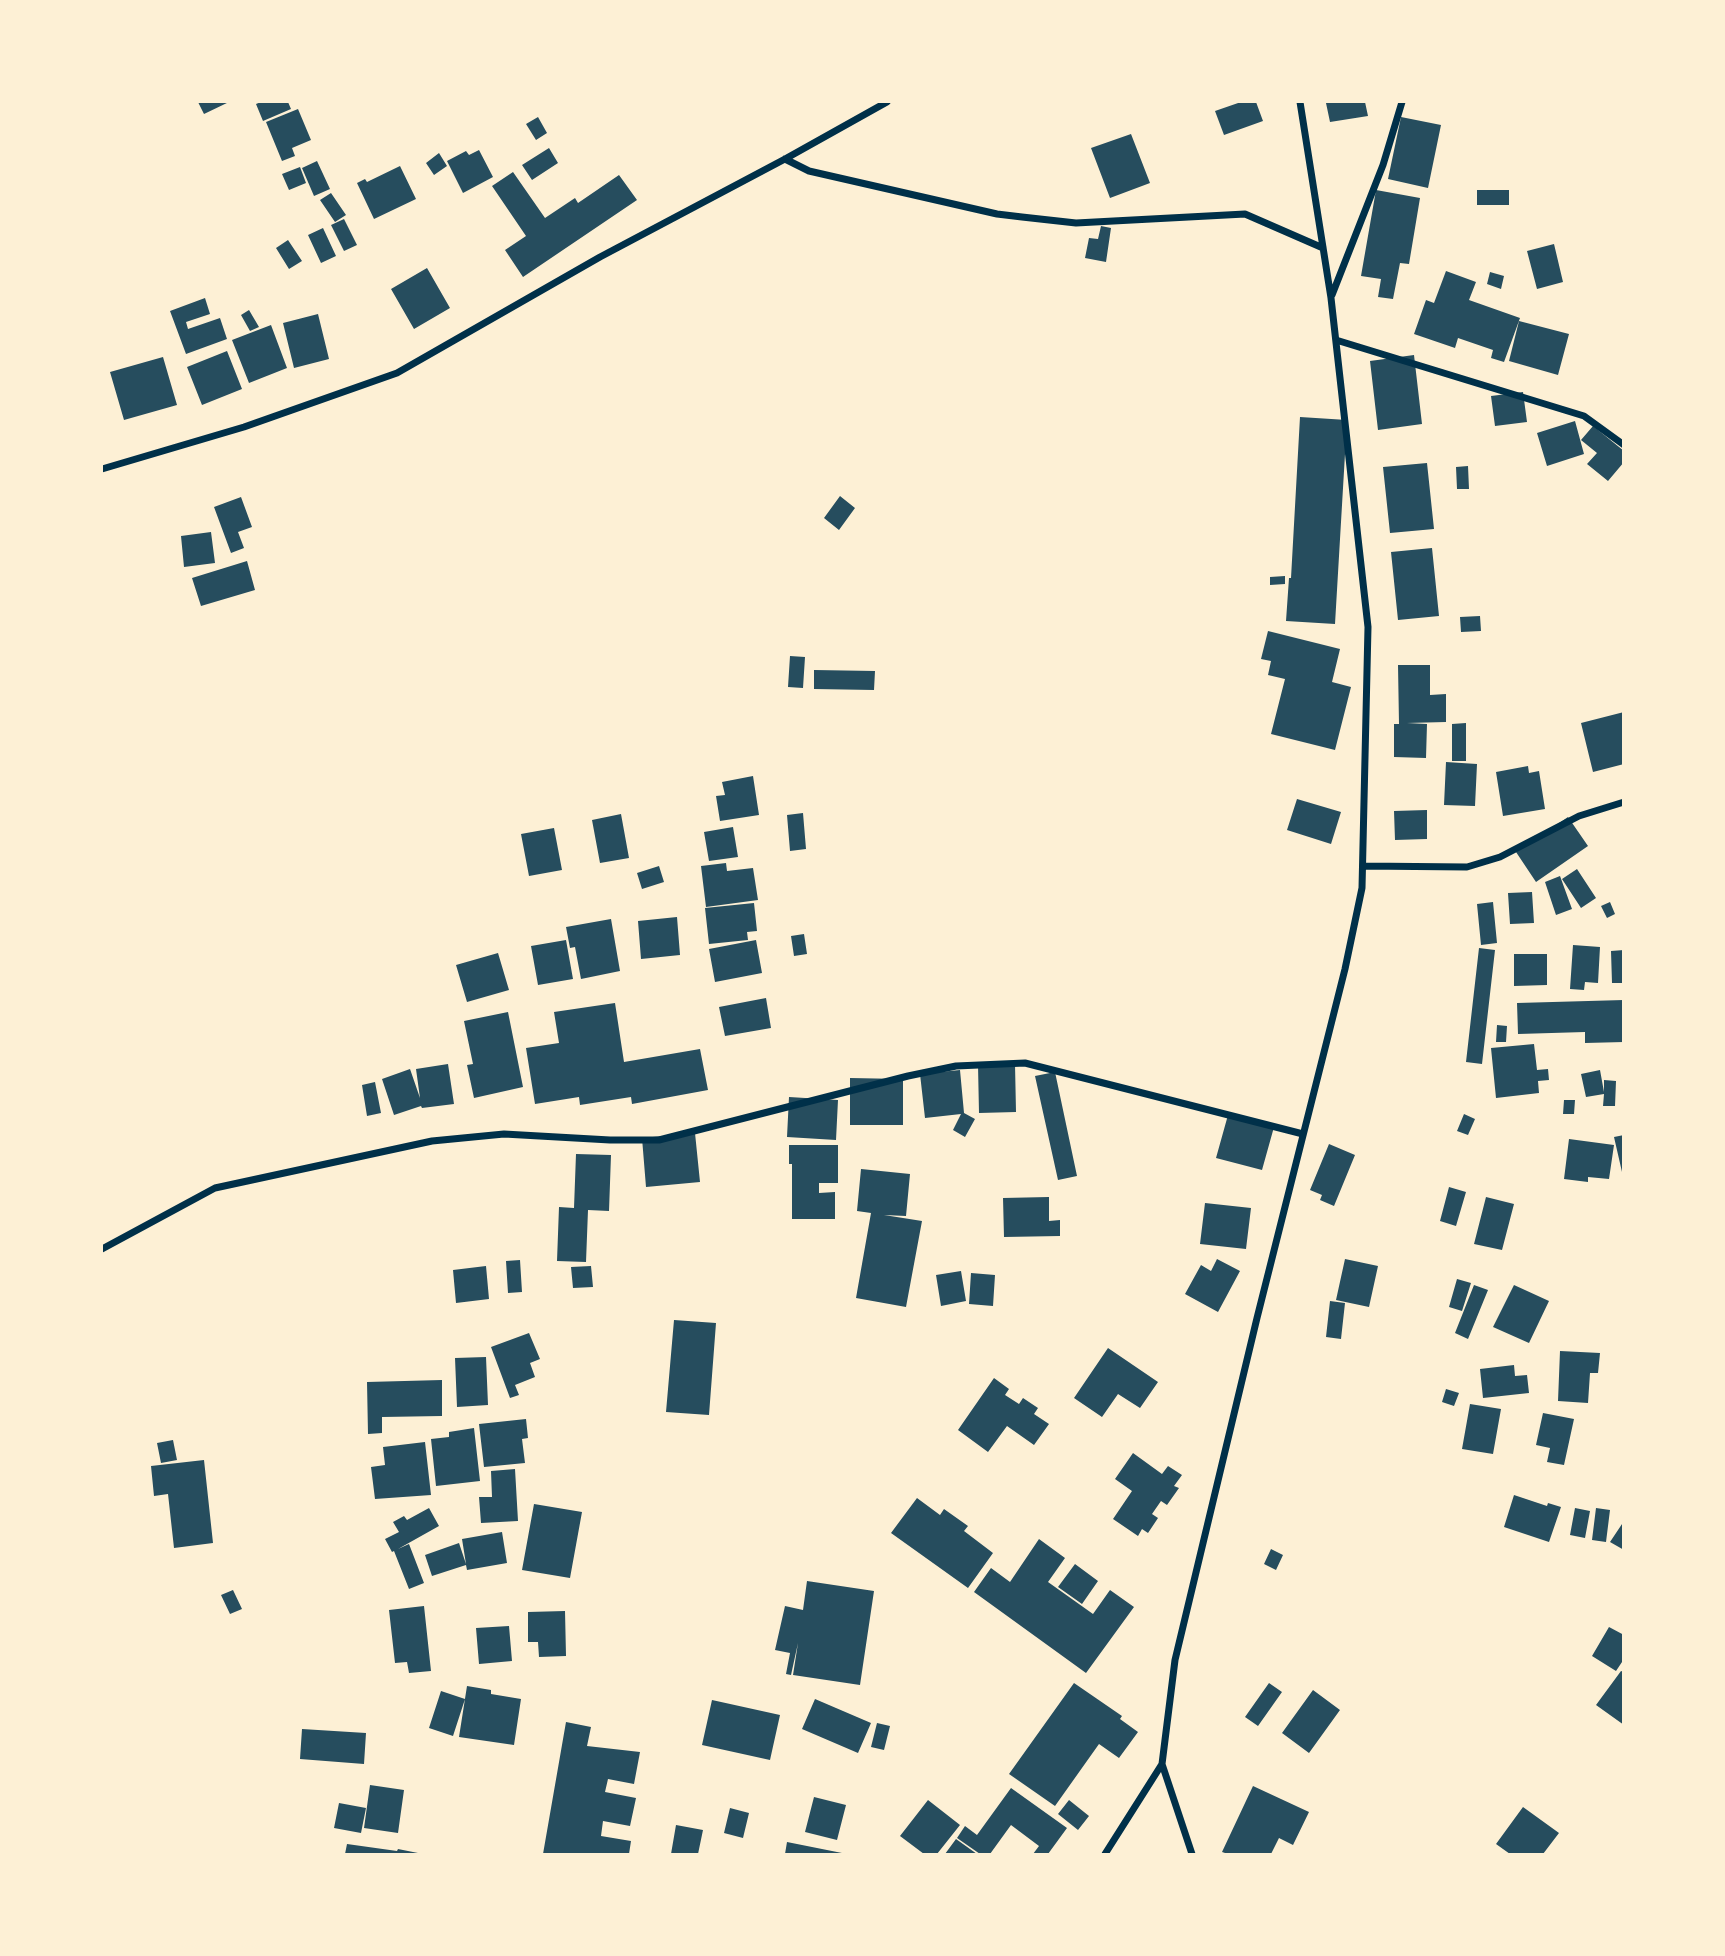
<!DOCTYPE html>
<html>
<head>
<meta charset="utf-8">
<style>
  body { margin:0 }
  #map { position:relative; width:1725px; height:1956px; overflow:hidden; background:#fdf0d5; font-family:"PT Sans",sans-serif }
  canvas { display:block }
  .frame { position:absolute; inset:0; border:103px solid #fdf0d5; pointer-events:none }
</style>
</head>
<body>
<div id="map">
<canvas width="1725" height="1956"></canvas>
<div class="frame"></div>
</div>
<script>
const g = document.querySelector('canvas').getContext('2d');
g.lineJoin = 'round';
function paint(path, color) {
  g.fillStyle = color;
  g.fill(path, 'evenodd');
}
function poly(rows) {
  const path = new Path2D();
  for (const r of rows) {
    path.moveTo(r[0], r[1]);
    for (let i = 2; i < r.length; i += 2) path.lineTo(r[i], r[i + 1]);
  }
  return path;
}
function trace(path, color, width, dash) {
  g.strokeStyle = color;
  g.lineWidth = width;
  g.lineCap = dash ? 'butt' : 'round';
  g.setLineDash(dash || []);
  g.stroke(path);
}
paint(poly([
  [198,102,229,102,204,114],
  [261,102,288,102,291,109,263,121,256,104],
  [1241,102,1256,102,1263,121,1224,135,1215,111],
  [1333,102,1365,102,1368,116,1330,122,1326,103],
  [298,109,311,140,292,148,295,156,282,161,266,122],
  [538,117,547,133,536,140,526,124],
  [1401,117,1441,125,1428,188,1388,179],
  [1131,134,1150,183,1110,198,1091,148],
  [549,148,558,163,532,180,522,165],
  [479,150,493,177,463,193,447,161,466,151,469,155],
  [439,153,447,166,434,175,426,163],
  [317,161,330,189,314,196,302,168],
  [400,166,416,199,374,219,357,183,365,179,367,182],
  [300,167,306,183,289,190,282,174],
  [513,172,545,218,575,198,578,203,619,175,637,200,523,277,505,250,526,236,492,186],
  [1376,190,1420,198,1409,264,1400,263,1393,299,1378,297,1381,279,1361,276],
  [1477,190,1509,190,1509,205,1477,205],
  [331,193,346,215,335,222,320,200],
  [344,219,357,245,344,251,331,225],
  [1101,226,1111,228,1106,262,1085,258,1089,238,1098,239],
  [323,228,336,256,321,263,308,235],
  [288,240,302,261,289,269,276,248],
  [1554,244,1563,282,1537,289,1527,251],
  [427,268,450,308,414,329,391,289],
  [1446,271,1476,282,1469,300,1520,318,1504,362,1491,358,1493,350,1458,338,1455,348,1414,334,1426,300,1434,303],
  [1490,272,1504,276,1501,289,1487,284],
  [205,298,210,314,186,322,188,329,220,318,227,339,186,354,170,311],
  [249,310,259,327,250,331,241,315],
  [318,314,329,359,294,368,283,323],
  [1519,321,1569,334,1558,375,1509,361],
  [271,325,287,368,249,383,232,340],
  [227,351,242,389,202,405,187,367],
  [1414,355,1422,424,1378,430,1370,361],
  [163,357,177,405,124,420,110,372],
  [1523,392,1527,422,1495,426,1491,396],
  [1300,417,1347,420,1335,624,1286,621,1289,578,1291,578],
  [1575,421,1584,454,1547,466,1537,433],
  [1593,426,1624,451,1624,462,1608,481,1587,464,1597,453,1581,440],
  [1427,463,1434,529,1390,533,1383,467],
  [1468,466,1469,489,1457,489,1456,467],
  [840,496,855,508,839,530,824,518],
  [241,497,252,527,238,532,244,548,231,553,214,507],
  [211,532,215,563,184,567,181,536],
  [1432,548,1439,616,1398,620,1391,552],
  [247,561,255,590,201,606,192,578],
  [1285,576,1285,584,1270,585,1270,577],
  [1480,616,1481,631,1461,632,1460,617],
  [1268,631,1340,649,1332,682,1351,687,1335,750,1271,734,1285,679,1268,675,1271,661,1261,659],
  [790,656,805,657,803,688,788,687],
  [1398,665,1430,665,1430,695,1446,694,1446,722,1407,723,1427,724,1426,758,1394,757,1394,724,1399,724],
  [814,670,875,671,874,690,814,689],
  [1624,712,1624,764,1593,772,1581,723],
  [1466,723,1466,761,1452,761,1452,724],
  [1446,762,1477,764,1475,806,1444,805],
  [1528,766,1529,773,1539,771,1545,809,1503,816,1496,772],
  [753,776,759,815,720,821,716,796,725,795,722,782],
  [1297,799,1341,812,1331,844,1287,830],
  [1427,810,1427,839,1395,840,1394,811],
  [803,813,806,849,790,851,787,815],
  [621,814,629,858,600,863,592,820],
  [1568,817,1588,846,1536,882,1516,852],
  [733,827,738,857,709,861,704,832],
  [554,828,562,870,529,876,521,834],
  [726,863,727,871,753,868,758,900,706,907,701,866],
  [659,866,664,882,642,889,637,873],
  [1577,869,1596,898,1581,908,1562,879],
  [1560,876,1572,909,1556,915,1545,882],
  [1532,892,1534,923,1510,924,1508,893],
  [1493,902,1497,943,1481,945,1477,904],
  [1610,902,1615,914,1607,918,1601,906],
  [754,903,757,931,747,932,748,940,709,944,705,908],
  [677,917,680,955,641,959,638,921],
  [611,919,620,971,581,979,575,947,570,948,566,927],
  [804,934,807,954,794,956,791,936],
  [566,940,573,979,538,985,531,946],
  [756,940,762,973,715,982,709,949],
  [1573,945,1600,947,1598,983,1585,982,1584,990,1570,989],
  [1479,948,1495,950,1482,1064,1466,1062],
  [1624,950,1624,983,1612,983,1611,951],
  [498,953,509,990,467,1002,456,965],
  [1514,954,1547,954,1547,985,1514,986],
  [766,998,771,1028,725,1036,719,1007],
  [1624,1000,1624,1042,1585,1043,1585,1032,1518,1034,1517,1003],
  [615,1003,624,1062,700,1049,708,1090,632,1104,631,1097,580,1105,579,1097,535,1104,526,1048,559,1043,554,1012],
  [508,1012,523,1087,474,1098,467,1065,473,1064,464,1021],
  [1497,1025,1507,1026,1506,1042,1496,1042],
  [1534,1044,1537,1070,1548,1069,1549,1080,1538,1081,1539,1093,1496,1098,1491,1048],
  [448,1064,454,1104,422,1108,421,1106,394,1115,382,1079,410,1069,420,1098,416,1069],
  [1015,1064,1016,1112,979,1113,978,1065],
  [960,1070,964,1113,975,1119,965,1137,953,1130,961,1114,925,1118,920,1074],
  [1600,1070,1604,1092,1604,1080,1616,1081,1615,1106,1603,1106,1604,1094,1586,1097,1581,1074],
  [1055,1072,1077,1176,1058,1180,1035,1076],
  [850,1078,903,1079,903,1125,850,1125],
  [375,1082,381,1113,367,1116,362,1085],
  [789,1097,838,1100,836,1140,787,1137],
  [1564,1100,1575,1100,1574,1114,1563,1114],
  [1464,1114,1475,1119,1468,1135,1457,1131],
  [1228,1115,1274,1127,1262,1170,1216,1158],
  [695,1133,700,1182,646,1187,642,1138],
  [1624,1135,1624,1171,1622,1172,1614,1137],
  [1569,1139,1614,1145,1609,1179,1588,1177,1588,1182,1564,1179],
  [1329,1144,1355,1155,1334,1206,1320,1200,1322,1195,1310,1190],
  [789,1145,838,1145,838,1183,819,1183,819,1193,835,1192,835,1219,792,1219,792,1164,789,1164],
  [576,1154,611,1155,609,1211,588,1210,586,1262,557,1261,559,1207,574,1208],
  [861,1169,910,1174,906,1216,884,1215,922,1221,906,1307,856,1298,871,1213,857,1211],
  [1449,1187,1466,1192,1456,1226,1440,1221],
  [1049,1197,1049,1221,1060,1220,1060,1236,1004,1237,1003,1198],
  [1486,1197,1514,1204,1502,1250,1474,1244],
  [1205,1203,1251,1208,1246,1249,1200,1244],
  [1217,1259,1240,1271,1218,1312,1185,1294,1201,1265,1211,1271],
  [1345,1259,1378,1266,1369,1307,1336,1300],
  [520,1260,522,1292,508,1293,506,1261],
  [486,1266,489,1299,456,1303,453,1270],
  [591,1266,593,1287,573,1288,571,1267],
  [961,1271,966,1301,941,1306,936,1275],
  [971,1273,995,1275,993,1306,969,1304],
  [1457,1279,1471,1283,1462,1311,1449,1307],
  [1474,1285,1488,1290,1468,1339,1455,1333],
  [1514,1285,1549,1301,1529,1343,1493,1327],
  [1330,1301,1345,1303,1341,1339,1326,1337],
  [674,1320,716,1323,709,1415,666,1412],
  [529,1333,540,1359,530,1363,535,1377,515,1385,519,1395,510,1398,491,1347],
  [1108,1348,1158,1382,1140,1408,1118,1394,1102,1417,1074,1398],
  [1560,1351,1600,1353,1598,1373,1590,1373,1588,1403,1558,1401],
  [486,1357,488,1405,457,1407,455,1358],
  [1514,1365,1515,1376,1527,1375,1529,1393,1483,1398,1480,1369],
  [994,1378,1009,1389,1005,1395,1019,1404,1023,1398,1038,1408,1034,1414,1049,1424,1034,1445,1007,1426,988,1452,958,1430],
  [442,1380,442,1416,382,1417,382,1433,368,1434,367,1382],
  [1446,1389,1459,1393,1454,1406,1442,1402],
  [1470,1404,1501,1409,1493,1454,1462,1449],
  [1543,1413,1574,1419,1564,1465,1547,1462,1550,1448,1536,1445],
  [526,1419,528,1438,522,1439,525,1463,484,1467,479,1424],
  [474,1428,480,1481,436,1486,431,1439,449,1437,449,1432],
  [173,1440,177,1460,161,1463,157,1443],
  [425,1442,431,1495,375,1499,371,1467,385,1465,383,1447],
  [1133,1453,1162,1474,1168,1466,1182,1475,1174,1486,1179,1488,1167,1505,1161,1501,1152,1514,1158,1518,1148,1533,1142,1529,1138,1536,1113,1519,1132,1491,1115,1479],
  [204,1460,213,1543,174,1548,168,1494,154,1496,151,1466],
  [515,1469,518,1521,481,1523,479,1497,492,1497,491,1471],
  [1514,1495,1547,1506,1548,1503,1561,1507,1549,1542,1504,1527],
  [917,1498,940,1515,944,1509,968,1526,964,1531,993,1553,968,1588,891,1533],
  [534,1504,582,1512,570,1578,522,1570],
  [429,1508,439,1526,398,1549,409,1544,424,1583,409,1589,394,1551,392,1552,385,1539,399,1532,393,1522,404,1516,407,1520],
  [1575,1508,1590,1511,1585,1538,1570,1535],
  [1596,1508,1610,1510,1606,1542,1592,1540],
  [1624,1521,1624,1550,1610,1542],
  [502,1532,507,1563,467,1570,466,1565,432,1576,425,1555,459,1543,466,1564,462,1539],
  [1039,1539,1065,1558,1048,1582,1093,1614,1110,1590,1134,1607,1086,1673,974,1592,991,1568,1010,1582],
  [1271,1549,1283,1555,1276,1570,1264,1564],
  [1075,1564,1098,1581,1082,1604,1058,1587],
  [807,1581,874,1591,860,1685,793,1675,798,1643,791,1675,786,1674,790,1653,775,1650,785,1606,803,1610],
  [233,1590,242,1609,230,1614,221,1595],
  [424,1606,431,1671,409,1673,407,1662,395,1663,389,1610],
  [565,1611,566,1656,539,1657,538,1642,528,1642,528,1612],
  [509,1626,512,1661,479,1664,476,1628],
  [1609,1627,1624,1635,1624,1659,1616,1671,1592,1656],
  [1621,1671,1624,1672,1624,1725,1596,1705],
  [1074,1683,1122,1716,1120,1719,1138,1732,1119,1758,1099,1744,1055,1806,1009,1774],
  [1269,1683,1282,1692,1258,1726,1245,1717],
  [467,1686,491,1690,491,1694,521,1699,514,1745,459,1737],
  [1313,1690,1340,1710,1309,1753,1282,1733],
  [441,1691,465,1699,453,1736,429,1728],
  [815,1699,871,1723,858,1753,802,1729],
  [712,1700,780,1715,770,1760,702,1745],
  [566,1722,591,1727,587,1746,640,1752,634,1784,608,1779,605,1792,636,1798,630,1826,603,1821,601,1836,631,1841,629,1854,543,1854],
  [877,1723,890,1726,884,1750,871,1747],
  [302,1729,366,1733,364,1764,300,1759],
  [370,1785,404,1790,398,1833,364,1828],
  [1253,1786,1309,1812,1293,1845,1279,1838,1271,1854,1228,1854,1222,1852],
  [1011,1788,1067,1828,1048,1854,1033,1854,1039,1846,1011,1825,990,1854,980,1854,957,1838,965,1826,977,1835],
  [814,1797,846,1805,837,1840,805,1832],
  [928,1800,960,1825,937,1854,924,1854,900,1836],
  [1069,1800,1089,1816,1078,1830,1058,1814],
  [339,1803,366,1808,361,1833,334,1828],
  [1523,1807,1559,1833,1543,1854,1510,1854,1496,1844],
  [730,1808,749,1813,743,1838,724,1833],
  [676,1825,703,1830,698,1854,671,1854],
  [956,1839,977,1854,945,1854],
  [787,1842,842,1853,842,1854,785,1854],
  [347,1844,397,1851,398,1849,423,1854,345,1854]
]), '#264d5e');
trace(poly([
  [785,159,809,171,997,214,1022,217,1076,223,1245,214,1323,248],
  [1332,295,1383,165,1402,102],
  [1336,340,1584,416,1624,445],
  [102,469,244,427,397,373,600,257,785,159,887,102],
  [1363,866,1467,867,1500,857,1579,816,1624,802],
  [102,1249,215,1188,432,1141,504,1134,610,1140,659,1140,908,1076,956,1066,1025,1063,1303,1134],
  [1105,1854,1162,1764],
  [1192,1854,1162,1764,1175,1660,1257,1318,1345,969,1362,888,1368,627,1331,298,1300,102]
]), '#003049', 7);
</script>
</body>
</html>
